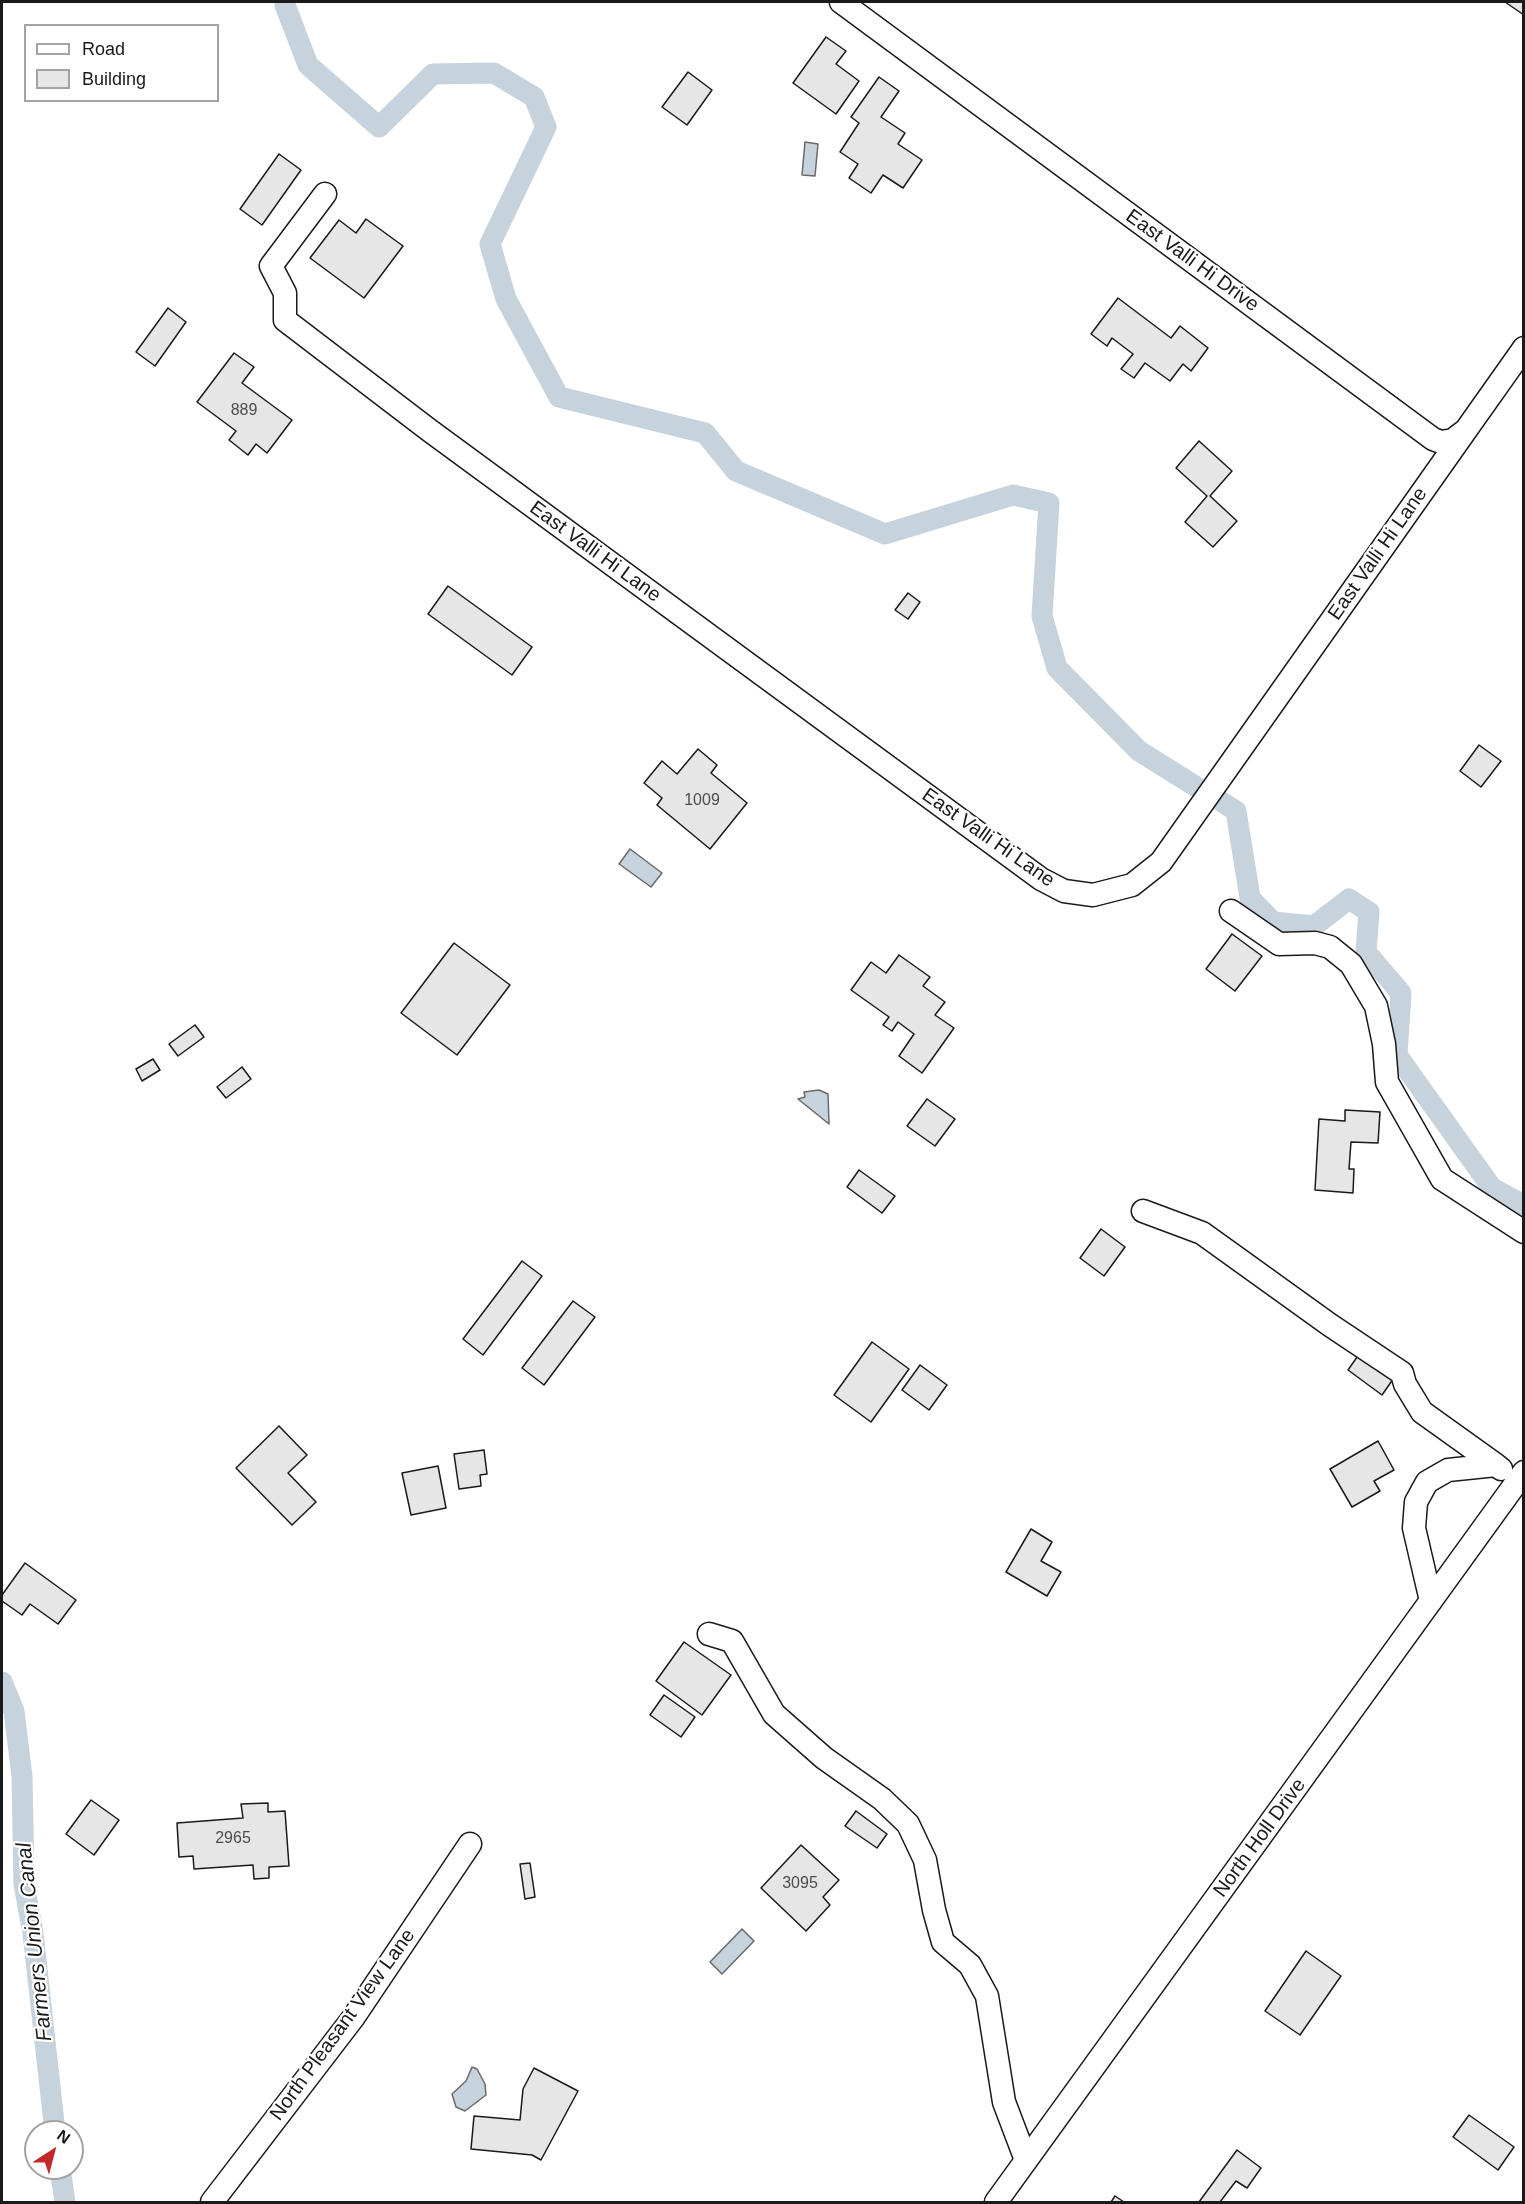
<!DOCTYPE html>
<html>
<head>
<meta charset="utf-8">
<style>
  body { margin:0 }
  #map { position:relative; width:1525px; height:2204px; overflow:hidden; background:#fff; font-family:Arial,sans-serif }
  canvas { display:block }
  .frame { position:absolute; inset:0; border:3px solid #1a1a1a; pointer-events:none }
  .legend { position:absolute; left:24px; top:24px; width:195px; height:78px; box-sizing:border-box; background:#fff; border:2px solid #a3a3a3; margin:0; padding:8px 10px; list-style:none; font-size:18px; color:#1a1a1a }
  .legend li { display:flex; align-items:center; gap:12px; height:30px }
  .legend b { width:30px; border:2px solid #a3a3a3 }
  .north { position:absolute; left:24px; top:2120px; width:60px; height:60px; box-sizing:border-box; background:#fff; border:2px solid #a3a3a3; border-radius:50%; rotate:36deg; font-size:16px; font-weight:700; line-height:24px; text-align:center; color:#1a1a1a }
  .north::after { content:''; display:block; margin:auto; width:21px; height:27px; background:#c62828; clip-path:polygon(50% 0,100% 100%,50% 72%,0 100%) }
</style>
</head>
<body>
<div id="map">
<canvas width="1525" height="2204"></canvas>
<div class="frame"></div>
<ul class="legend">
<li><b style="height:8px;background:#fff"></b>Road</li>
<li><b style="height:16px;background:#e6e6e6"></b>Building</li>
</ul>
<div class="north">N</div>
</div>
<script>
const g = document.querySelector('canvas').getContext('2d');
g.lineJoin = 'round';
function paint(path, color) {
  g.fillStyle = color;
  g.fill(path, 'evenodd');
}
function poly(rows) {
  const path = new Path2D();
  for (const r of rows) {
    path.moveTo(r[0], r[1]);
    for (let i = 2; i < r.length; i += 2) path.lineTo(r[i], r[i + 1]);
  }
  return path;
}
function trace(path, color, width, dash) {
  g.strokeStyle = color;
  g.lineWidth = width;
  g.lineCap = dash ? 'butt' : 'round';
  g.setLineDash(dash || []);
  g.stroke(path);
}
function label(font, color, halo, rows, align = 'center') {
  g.font = font + ' Arial,sans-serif';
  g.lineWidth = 4.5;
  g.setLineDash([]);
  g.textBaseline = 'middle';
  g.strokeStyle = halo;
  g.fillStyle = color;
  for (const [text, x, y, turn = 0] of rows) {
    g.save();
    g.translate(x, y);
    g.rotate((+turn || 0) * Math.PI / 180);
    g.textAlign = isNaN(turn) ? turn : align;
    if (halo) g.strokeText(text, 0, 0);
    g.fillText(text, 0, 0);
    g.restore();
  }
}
const water = poly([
  [805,142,818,144,815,176,802,175,805,142],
  [630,849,662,873,651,887,619,864,630,849],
  [819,1090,828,1094,829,1124,798,1099,805,1097,804,1092,819,1090],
  [742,1929,754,1941,722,1974,710,1962,742,1929],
  [472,2067,477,2069,485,2084,486,2095,465,2111,456,2107,452,2094,466,2081,472,2067]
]);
paint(water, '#c6d2dc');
trace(water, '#6a6a6a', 1.5);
trace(poly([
  [285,5,308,65,379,127,433,74,494,73,534,97,546,127,490,244,506,299,559,397,705,433,736,471,885,534,1013,495,1049,503,1042,616,1057,668,1139,751,1195,786],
  [1222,802,1236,811,1250,898,1273,922,1314,926,1349,899,1369,912,1366,952,1401,993,1397,1055,1492,1188,1524,1205],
  [2,1682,14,1711,22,1776,24,1884,33,1933,55,2132],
  [60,2168,65,2202]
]), '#c6d2dc', 21);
const building = poly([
  [1505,2,1524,2,1524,15,1505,2],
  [826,37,846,51,836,64,859,81,836,114,793,83,826,37],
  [688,72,712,90,687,125,662,107,688,72],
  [879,77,899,91,881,117,905,133,898,144,922,160,903,188,883,175,871,193,849,178,858,164,840,152,859,123,851,117,879,77],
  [279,154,301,170,262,225,240,209,279,154],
  [366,219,403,246,364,298,310,258,339,220,356,233,366,219],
  [1118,298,1171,338,1180,326,1208,348,1191,371,1183,364,1170,381,1145,363,1134,378,1121,369,1133,354,1112,338,1107,346,1091,334,1118,298],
  [168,308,186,322,155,366,136,352,168,308],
  [234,353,254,367,242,383,292,420,267,453,256,444,248,455,229,440,236,431,197,402,234,353],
  [1199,441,1232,471,1210,496,1237,521,1213,547,1185,522,1207,496,1176,468,1199,441],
  [448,586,532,647,512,675,428,614,448,586],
  [908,593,920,602,908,619,895,610,908,593],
  [1479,745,1501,761,1481,787,1460,771,1479,745],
  [698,749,717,765,711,773,747,803,710,849,657,805,662,798,644,783,662,761,677,774,698,749],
  [1232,934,1262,956,1235,991,1206,969,1232,934],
  [454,943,510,985,457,1055,401,1013,454,943],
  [899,955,930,977,923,986,945,1002,935,1015,954,1028,922,1073,899,1056,914,1034,898,1022,892,1031,883,1025,889,1017,851,990,871,962,886,973,899,955],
  [195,1025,204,1037,178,1056,169,1044,195,1025],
  [153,1059,160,1070,142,1081,136,1069,153,1059],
  [242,1067,251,1079,226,1098,217,1087,242,1067],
  [927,1099,955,1119,935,1146,907,1126,927,1099],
  [1345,1110,1380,1112,1378,1143,1351,1142,1349,1169,1354,1169,1353,1193,1315,1190,1319,1119,1345,1121,1345,1110],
  [859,1170,895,1196,882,1213,847,1187,859,1170],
  [1101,1229,1125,1247,1104,1276,1080,1258,1101,1229],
  [522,1261,542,1276,483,1355,463,1339,522,1261],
  [573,1301,595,1317,544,1385,522,1368,573,1301],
  [872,1342,909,1369,871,1422,834,1395,872,1342],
  [1362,1350,1396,1375,1382,1395,1348,1370,1362,1350],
  [920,1365,947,1385,929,1410,902,1390,920,1365],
  [279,1426,307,1455,288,1473,316,1502,292,1525,236,1468,279,1426],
  [1378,1441,1394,1470,1374,1481,1380,1491,1352,1507,1330,1469,1378,1441],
  [484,1450,487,1474,480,1475,481,1486,459,1489,454,1454,484,1450],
  [438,1466,446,1508,411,1515,402,1473,438,1466],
  [1031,1529,1052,1542,1041,1561,1061,1572,1047,1596,1006,1572,1031,1529],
  [25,1563,76,1600,58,1624,30,1604,22,1615,2,1601,2,1595,25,1563],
  [684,1642,731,1675,702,1715,656,1681,684,1642],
  [664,1695,695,1717,681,1737,650,1715,664,1695],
  [91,1800,119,1820,94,1855,66,1834,91,1800],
  [268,1803,268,1812,285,1811,289,1866,269,1867,269,1878,254,1879,253,1865,194,1869,193,1856,179,1857,177,1823,243,1818,241,1804,268,1803],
  [856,1811,887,1834,877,1848,845,1826,856,1811],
  [801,1845,839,1880,823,1897,830,1905,806,1931,761,1888,801,1845],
  [530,1863,535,1897,525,1899,520,1864,530,1863],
  [1306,1951,1341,1976,1300,2035,1265,2011,1306,1951],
  [534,2068,578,2091,541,2160,532,2155,471,2149,474,2116,520,2120,523,2089,534,2068],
  [1469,2115,1514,2147,1498,2170,1453,2137,1469,2115],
  [1237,2150,1261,2168,1247,2188,1236,2181,1220,2202,1199,2202,1237,2150],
  [1115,2196,1124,2202,1111,2202,1115,2196]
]);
paint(building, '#e6e6e6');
trace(building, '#1a1a1a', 1.5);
const minor = poly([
  [841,2,1433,439,1441,442,1453,440,1466,430,1524,348],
  [325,194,271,266,285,293,285,320,429,430,1041,879,1064,891,1093,895,1132,885,1161,862,1466,430],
  [1231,911,1279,944,1315,943,1330,947,1351,964,1376,1006,1384,1044,1387,1082,1442,1179,1524,1232],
  [1143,1211,1202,1233,1330,1325,1402,1373,1405,1384,1422,1412,1496,1465],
  [1431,1601,1414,1528,1416,1502,1427,1482,1448,1470,1496,1465,1501,1469],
  [709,1634,732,1641,774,1714,824,1758,882,1799,908,1824,925,1860,934,1910,943,1942,970,1965,987,1996,1004,2102,1026,2160],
  [212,2202,353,2018,470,1844],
  [996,2202,1524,1472]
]);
trace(minor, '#1a1a1a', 25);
trace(minor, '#fff', 22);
label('16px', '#4d4d4d', null, [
  ["889",244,411],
  ["1009",702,801],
  ["2965",233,1839],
  ["3095",800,1884]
]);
label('20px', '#1a1a1a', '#fff', [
  ["East Valli Hi Drive",1192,261,36],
  ["East Valli Hi Lane",595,552,36],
  ["East Valli Hi Lane",1378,554,-55],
  ["East Valli Hi Lane",988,838,35],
  ["North Holl Drive",1260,1838,-54],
  ["North Pleasant View Lane",343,2025,-54]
]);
label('italic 21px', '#1a1a1a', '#fff', [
  ["Farmers Union Canal",35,1942,-96]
]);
</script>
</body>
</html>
